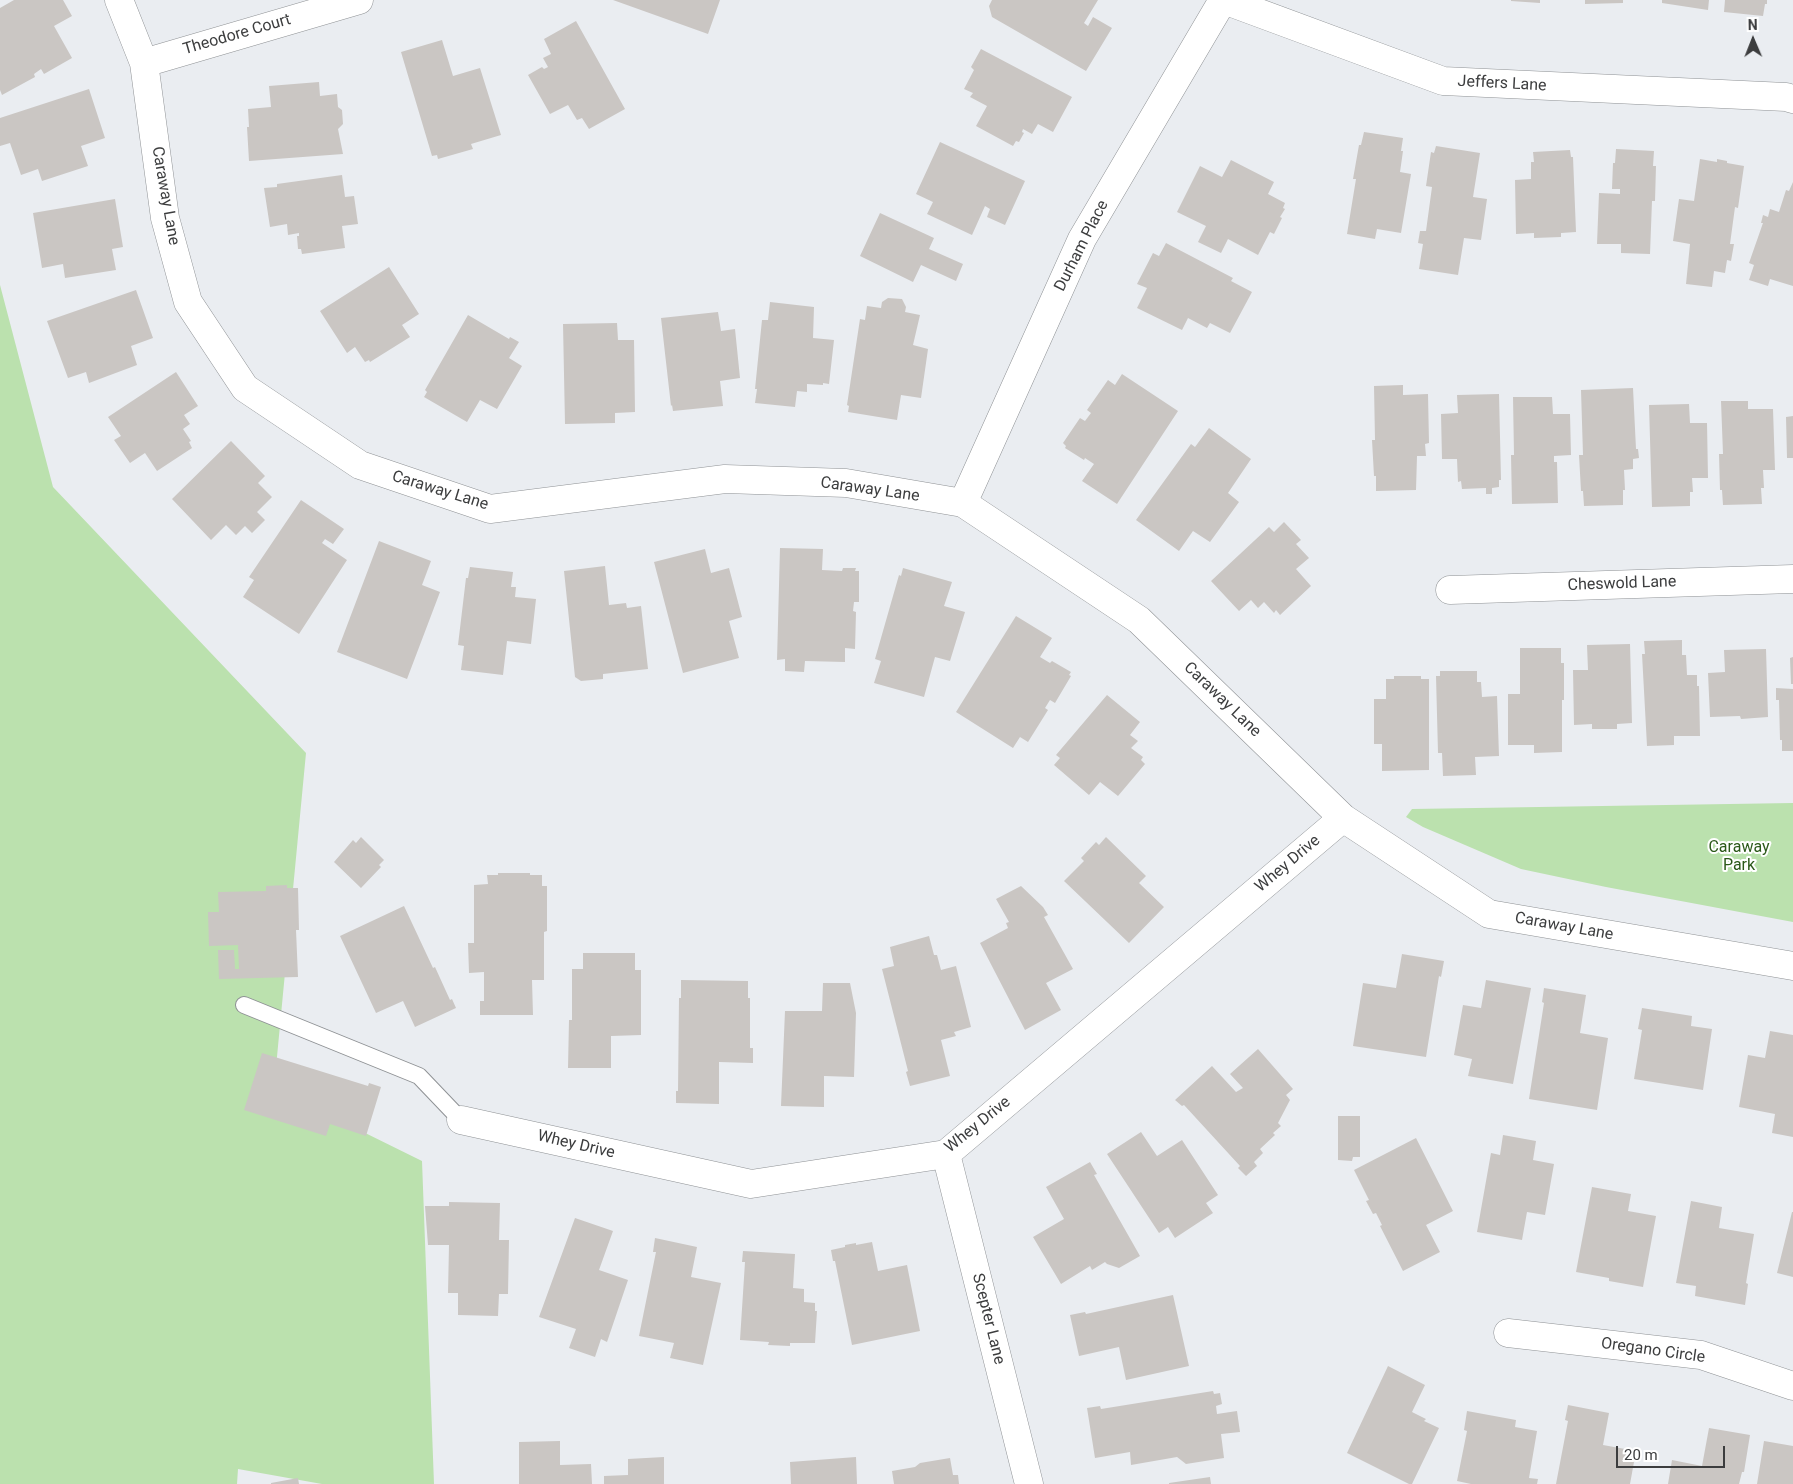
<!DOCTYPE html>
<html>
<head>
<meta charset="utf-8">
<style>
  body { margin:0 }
  #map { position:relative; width:1793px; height:1484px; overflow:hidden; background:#eaedf1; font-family:Roboto,sans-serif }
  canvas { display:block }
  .north { position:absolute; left:1728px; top:15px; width:50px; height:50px; -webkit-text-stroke:4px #fff; paint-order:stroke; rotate:359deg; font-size:14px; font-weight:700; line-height:20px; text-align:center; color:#3c3d3e }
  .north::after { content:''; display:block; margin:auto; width:18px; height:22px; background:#3c3d3e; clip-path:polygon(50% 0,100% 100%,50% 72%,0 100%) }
  .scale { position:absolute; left:1616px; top:1446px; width:109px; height:22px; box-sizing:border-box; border:2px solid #3c3d3e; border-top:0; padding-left:6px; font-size:15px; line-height:18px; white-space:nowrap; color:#3c3d3e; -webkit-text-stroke:4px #fff; paint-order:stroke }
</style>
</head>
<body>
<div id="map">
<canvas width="1793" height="1484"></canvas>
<div class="north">N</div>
<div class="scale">20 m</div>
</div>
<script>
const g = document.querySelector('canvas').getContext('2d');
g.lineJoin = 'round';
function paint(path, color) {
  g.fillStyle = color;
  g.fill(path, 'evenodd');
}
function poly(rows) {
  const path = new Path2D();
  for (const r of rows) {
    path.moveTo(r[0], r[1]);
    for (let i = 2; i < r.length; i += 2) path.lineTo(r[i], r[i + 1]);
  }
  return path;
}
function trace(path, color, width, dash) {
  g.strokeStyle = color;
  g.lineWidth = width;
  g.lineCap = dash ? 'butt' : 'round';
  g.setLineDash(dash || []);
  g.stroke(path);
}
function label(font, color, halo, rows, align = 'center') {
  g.font = font + ' Roboto,sans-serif';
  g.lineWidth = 4;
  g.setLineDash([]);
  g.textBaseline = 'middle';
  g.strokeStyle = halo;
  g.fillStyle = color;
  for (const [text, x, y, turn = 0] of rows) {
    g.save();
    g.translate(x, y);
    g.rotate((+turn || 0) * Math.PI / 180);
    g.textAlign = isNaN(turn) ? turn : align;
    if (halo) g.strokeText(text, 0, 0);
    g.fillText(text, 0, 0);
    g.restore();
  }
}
paint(poly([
  [0,285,53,487,306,753,274,1088,422,1161,434,1484,322,1484,238,1469,237,1484,0,1484],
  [1793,803,1793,922,1606,887,1521,869,1423,827,1406,817,1412,809]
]), '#bbe1ae');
paint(poly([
  [14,0,63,0,72,16,54,26,72,58,44,74,41,69,34,74,35,77,2,95,0,90,0,8],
  [613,0,720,0,708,34],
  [992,0,1098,0,1084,23,1088,26,1093,17,1112,28,1086,71,992,17,989,6],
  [1511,0,1540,0,1540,3,1511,1],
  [1585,0,1623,0,1623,3,1585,4],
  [1662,0,1709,0,1708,10,1662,3],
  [1725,0,1767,0,1767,4,1765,4,1763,16,1724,12],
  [576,21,625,109,589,129,582,118,577,120,568,105,550,114,528,75,542,67,544,69,548,67,543,58,551,54,544,39],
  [442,40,453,76,480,68,501,135,471,144,473,149,438,159,437,155,432,156,401,52],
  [981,49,1072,97,1053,132,1038,124,1032,134,1023,129,1022,132,1024,133,1019,142,1016,141,1013,146,976,126,987,106,970,97,973,93,964,89,974,70,971,67],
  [319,82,320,96,337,94,338,107,342,110,343,124,338,129,343,154,249,161,247,127,249,127,248,109,271,107,269,86],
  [89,89,105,138,81,146,88,166,42,181,38,169,21,175,10,143,0,146,0,118],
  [1364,132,1403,138,1401,151,1403,151,1400,172,1411,174,1401,233,1377,229,1375,239,1347,234,1356,179,1353,179,1359,145,1361,145],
  [940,142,1025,181,1005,225,987,217,990,209,985,206,972,235,927,214,933,202,916,194],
  [1436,146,1480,153,1473,197,1487,199,1481,240,1464,238,1458,275,1419,269,1423,244,1418,243,1420,231,1426,231,1432,187,1426,186,1431,152,1434,153],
  [1616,149,1654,151,1653,166,1656,166,1655,201,1652,201,1650,254,1621,253,1621,244,1597,244,1599,193,1620,194,1620,189,1612,189,1613,163,1615,163],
  [1570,150,1571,157,1573,157,1576,232,1561,233,1561,237,1534,238,1534,233,1516,234,1515,180,1531,179,1531,162,1534,162,1533,152],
  [1700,159,1717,162,1717,159,1727,161,1727,163,1744,166,1738,208,1735,207,1730,244,1734,244,1731,261,1727,260,1725,273,1714,271,1712,287,1686,284,1690,244,1673,241,1679,199,1694,201],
  [1231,160,1274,182,1268,194,1285,203,1283,208,1285,209,1280,217,1282,218,1274,234,1270,232,1258,255,1228,239,1221,253,1198,242,1206,226,1177,212,1200,166,1222,177],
  [342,175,345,197,354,196,358,224,342,226,345,248,302,254,301,249,298,249,297,236,299,236,299,233,288,235,287,224,270,227,264,188,277,187,277,184],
  [1793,182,1793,286,1770,279,1768,286,1749,280,1754,265,1749,263,1763,223,1761,223,1763,215,1768,217,1770,209,1779,212,1786,190,1789,191],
  [115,199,123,247,112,249,116,270,65,278,63,264,42,268,33,213],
  [880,213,934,238,929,249,963,264,956,281,921,265,913,282,860,256],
  [1166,243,1233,278,1231,281,1252,292,1230,333,1210,323,1207,328,1188,318,1182,330,1137,308,1147,288,1137,284,1153,253,1159,256],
  [389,267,419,314,402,325,410,337,370,362,369,360,365,362,355,347,347,353,320,311],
  [136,290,153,338,131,346,137,365,89,383,86,372,68,378,47,321],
  [888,298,902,299,906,307,905,312,920,315,913,345,928,349,921,398,901,395,897,420,848,412,849,406,847,405,860,319,865,320,867,306,881,308,882,302],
  [770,302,814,307,813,338,834,340,829,384,823,383,823,385,807,384,807,392,797,391,795,407,755,403,757,389,755,389,762,320,768,320],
  [718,312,721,331,735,329,740,378,720,381,723,406,673,411,672,405,671,406,661,318],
  [468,315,509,339,510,337,519,342,509,358,522,366,497,409,480,400,467,422,424,397,427,392,425,390],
  [617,323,618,340,634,340,635,412,615,413,615,423,565,424,563,324],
  [176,372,198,406,184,415,190,424,183,429,191,441,189,442,192,448,157,471,145,453,130,463,114,440,121,436,108,417],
  [1122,374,1178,411,1117,504,1082,481,1094,464,1085,458,1084,460,1065,448,1066,446,1063,443,1080,418,1085,421,1091,413,1087,410,1108,380,1115,385],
  [1403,385,1403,395,1428,394,1429,443,1425,444,1426,456,1417,456,1416,490,1376,491,1376,476,1374,476,1372,440,1375,440,1374,386],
  [1633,388,1636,449,1638,449,1639,458,1633,459,1633,469,1624,470,1625,490,1623,490,1623,505,1584,506,1583,491,1581,491,1579,455,1583,455,1581,390],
  [1499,394,1501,480,1499,480,1499,487,1492,488,1492,494,1486,494,1486,488,1462,489,1461,481,1458,482,1457,459,1442,459,1441,414,1458,413,1457,395],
  [1513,397,1552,397,1553,414,1570,414,1571,455,1554,456,1554,462,1557,462,1558,503,1512,504,1511,455,1514,455],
  [1721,401,1748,401,1748,409,1773,409,1775,470,1763,470,1764,488,1761,488,1762,504,1723,505,1722,490,1720,490,1719,454,1723,454],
  [1689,404,1690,423,1707,423,1708,478,1692,478,1693,492,1690,492,1690,506,1652,507,1649,405],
  [1793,416,1793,458,1787,458,1786,417],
  [1209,428,1251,459,1228,493,1239,502,1210,542,1193,531,1179,551,1136,520,1191,444,1195,447],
  [231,441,265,476,258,483,272,497,257,512,265,520,252,533,245,526,236,535,226,525,211,540,172,499],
  [301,500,344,529,333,544,325,539,322,543,347,560,299,634,243,597,254,580,249,577],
  [1284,522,1301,540,1296,544,1309,558,1296,569,1311,586,1280,615,1276,610,1274,613,1264,602,1258,608,1251,600,1239,611,1211,581,1269,527,1274,532],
  [379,541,431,561,422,585,440,592,407,679,337,652],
  [780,548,823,549,822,570,842,571,843,568,856,568,855,571,859,571,859,602,854,602,853,611,856,612,855,649,845,648,845,662,805,661,804,672,785,671,785,659,777,660],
  [705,549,711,573,729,568,742,617,729,621,739,658,683,673,654,562],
  [605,566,609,605,626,603,627,608,641,606,648,669,603,674,603,679,581,681,575,677,564,571],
  [470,567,513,572,511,587,516,587,515,597,536,599,531,644,507,641,503,675,461,670,464,646,458,645,466,578,468,578],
  [903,568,952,582,944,606,965,612,950,661,935,657,924,697,874,683,881,661,875,659,899,575,901,576],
  [1016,616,1052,638,1040,657,1050,663,1052,661,1071,672,1069,675,1071,676,1055,703,1050,700,1045,708,1048,710,1028,742,1020,737,1013,748,956,712],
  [1682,640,1682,655,1686,655,1687,675,1697,675,1697,686,1699,686,1700,736,1674,736,1674,745,1647,746,1642,654,1645,654,1644,641],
  [1630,644,1632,723,1617,724,1617,729,1592,729,1592,724,1574,725,1573,670,1588,670,1587,645],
  [1520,648,1561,648,1561,663,1564,663,1564,700,1562,700,1562,752,1534,753,1534,745,1508,745,1508,694,1520,694],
  [1766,649,1768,717,1741,719,1740,716,1710,717,1708,673,1725,672,1724,650],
  [1793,657,1793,684,1791,684,1790,658],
  [1440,671,1477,671,1477,682,1481,682,1482,697,1497,696,1499,756,1475,757,1476,775,1443,776,1442,753,1438,753,1436,676,1440,676],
  [1394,676,1421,676,1421,679,1429,679,1429,770,1382,771,1382,744,1374,744,1374,699,1386,699,1386,679,1394,679],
  [1776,688,1793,689,1793,751,1782,751,1782,740,1780,740,1779,700,1776,700],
  [1107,695,1140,722,1130,735,1138,741,1131,748,1143,757,1141,760,1145,764,1118,796,1100,782,1089,795,1054,765,1060,758,1056,755],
  [361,837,384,860,379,865,381,867,361,888,334,862,353,840,356,843],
  [1106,837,1146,876,1139,883,1164,907,1129,943,1064,881,1084,861,1081,858,1096,842,1099,845],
  [498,873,530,873,530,875,542,875,542,886,547,886,547,931,544,932,544,980,532,980,533,1015,480,1015,480,1001,484,1001,484,972,469,973,468,943,474,943,474,885,488,884,487,875,498,875],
  [287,885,287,888,298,888,299,930,296,930,298,977,219,979,218,950,234,950,235,969,239,969,238,945,209,946,208,912,219,912,218,892,266,891,266,886],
  [1021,886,1043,907,1048,915,1044,917,1073,969,1046,983,1061,1010,1025,1030,980,943,1008,928,1006,923,1009,922,996,899],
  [404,906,433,968,435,967,450,1000,452,999,456,1008,415,1027,403,1001,376,1013,340,936],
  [929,936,934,955,937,955,941,970,956,966,971,1027,954,1032,956,1036,941,1040,950,1076,910,1086,906,1072,908,1071,882,969,894,966,890,947],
  [583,953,635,953,635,970,641,970,641,1035,611,1036,611,1068,568,1068,569,1020,572,1020,572,969,583,969],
  [1402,954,1444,961,1441,977,1439,976,1426,1057,1353,1046,1363,983,1396,988],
  [681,980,748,981,748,998,750,998,750,1048,753,1048,753,1063,719,1062,719,1104,676,1103,676,1091,678,1091,679,998,681,998],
  [1486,980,1531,988,1513,1084,1468,1076,1472,1059,1454,1055,1463,1005,1481,1008],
  [823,983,850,983,856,1013,854,1077,824,1076,824,1107,781,1106,785,1011,822,1011],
  [1544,988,1586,995,1580,1033,1608,1038,1597,1110,1529,1099,1544,1003,1542,1002],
  [1642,1008,1692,1016,1691,1026,1712,1029,1703,1090,1634,1079,1642,1030,1638,1029],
  [1770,1031,1793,1035,1793,1137,1772,1133,1775,1114,1739,1107,1748,1055,1765,1058],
  [1258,1049,1293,1089,1286,1095,1290,1100,1278,1123,1281,1126,1273,1133,1275,1135,1260,1149,1263,1153,1254,1162,1257,1166,1246,1176,1238,1168,1240,1166,1184,1105,1182,1106,1175,1100,1212,1066,1236,1092,1243,1088,1230,1074],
  [262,1053,368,1086,369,1083,381,1087,366,1136,330,1124,326,1136,244,1110],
  [1338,1116,1360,1116,1360,1157,1353,1157,1352,1161,1338,1160],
  [1141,1132,1157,1156,1182,1140,1218,1195,1206,1203,1213,1213,1175,1238,1168,1227,1159,1233,1107,1154],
  [1503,1135,1536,1141,1533,1160,1554,1164,1545,1215,1527,1212,1522,1240,1477,1232,1491,1153,1500,1155],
  [1416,1138,1453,1211,1426,1225,1440,1252,1403,1271,1380,1226,1382,1225,1376,1213,1373,1214,1366,1201,1369,1200,1354,1170],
  [1090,1162,1097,1174,1094,1175,1140,1256,1119,1268,1107,1264,1105,1262,1092,1270,1090,1266,1061,1284,1033,1237,1064,1219,1046,1187],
  [1592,1187,1631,1194,1628,1211,1656,1216,1643,1287,1609,1281,1609,1278,1576,1272],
  [1691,1201,1722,1207,1719,1228,1754,1234,1746,1283,1748,1284,1745,1305,1695,1296,1696,1286,1676,1283],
  [449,1202,500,1203,499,1240,509,1240,508,1294,499,1294,498,1316,458,1315,458,1293,448,1293,449,1245,428,1245,425,1206,449,1206],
  [1792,1212,1793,1212,1793,1277,1777,1273],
  [575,1218,613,1231,599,1270,628,1280,607,1342,601,1339,595,1357,569,1348,576,1329,539,1317],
  [655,1238,697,1247,691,1277,721,1283,703,1365,670,1358,674,1343,639,1336,656,1252,653,1252],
  [872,1242,878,1271,907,1265,920,1331,852,1345,835,1261,833,1261,831,1250,845,1247,845,1245,856,1243,856,1245],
  [743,1251,795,1254,793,1288,804,1289,804,1302,815,1303,815,1311,817,1311,815,1343,790,1343,790,1346,768,1345,769,1342,740,1340,745,1262,742,1262],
  [1173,1295,1189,1366,1126,1380,1119,1347,1079,1356,1070,1315,1085,1312,1086,1314],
  [1388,1366,1425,1385,1412,1412,1426,1419,1424,1421,1439,1428,1412,1484,1409,1484,1347,1453],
  [1213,1391,1214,1394,1220,1393,1222,1404,1216,1406,1217,1414,1237,1411,1240,1432,1221,1434,1224,1458,1186,1464,1177,1457,1131,1465,1130,1452,1095,1458,1087,1408,1100,1406,1101,1409],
  [1568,1405,1609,1413,1603,1445,1636,1451,1630,1484,1556,1484,1568,1421,1565,1420],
  [1467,1411,1516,1420,1515,1427,1537,1431,1529,1478,1538,1479,1537,1484,1471,1484,1457,1481,1467,1431,1464,1430],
  [1709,1428,1750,1435,1744,1472,1742,1472,1739,1484,1668,1484,1672,1460,1702,1466],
  [560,1441,560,1465,591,1464,592,1484,519,1484,519,1442],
  [1764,1441,1793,1446,1793,1484,1757,1484],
  [664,1457,664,1484,604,1484,604,1476,628,1475,628,1459],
  [856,1457,857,1484,791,1484,790,1462],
  [950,1458,953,1475,958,1475,959,1484,894,1484,892,1471,915,1467,920,1463],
  [1210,1477,1211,1484,1169,1484,1169,1483],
  [298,1478,299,1484,271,1484,271,1483]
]), '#cac6c3');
const service = poly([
  [244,1005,419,1076,461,1120]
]);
const minor = poly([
  [119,0,144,63,165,218,188,302,245,388,360,465,490,509,725,479,846,483,963,503,1139,620,1343,818,1489,914,1793,966],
  [1224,0,1443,81,1786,97,1793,99],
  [144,63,359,0],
  [963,503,1082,239,1223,0],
  [1450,590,1793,579],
  [461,1120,751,1184,946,1154,1343,818],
  [946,1154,1029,1484],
  [1508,1333,1701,1355,1793,1386]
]);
trace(service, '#8f9295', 18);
trace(minor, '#8f9295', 29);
trace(service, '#fff', 16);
trace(minor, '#fff', 28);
label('16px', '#3c3d3e', '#fff', [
  ["Theodore Court",237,35,-16],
  ["Jeffers Lane",1502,84,3],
  ["Caraway Lane",165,196,80],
  ["Durham Place",1082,246,-63],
  ["Caraway Lane",870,490,8],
  ["Caraway Lane",440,491,17],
  ["Cheswold Lane",1622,584,-2],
  ["Caraway Lane",1222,700,44],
  ["Whey Drive",1288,864,-40],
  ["Caraway Lane",1564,927,10],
  ["Whey Drive",978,1125,-39],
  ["Whey Drive",576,1145,13],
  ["Scepter Lane",988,1319,76],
  ["Oregano Circle",1653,1351,8]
]);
label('16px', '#2b5919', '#fff', [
  ["Caraway",1739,848],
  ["Park",1739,866]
]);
</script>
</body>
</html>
